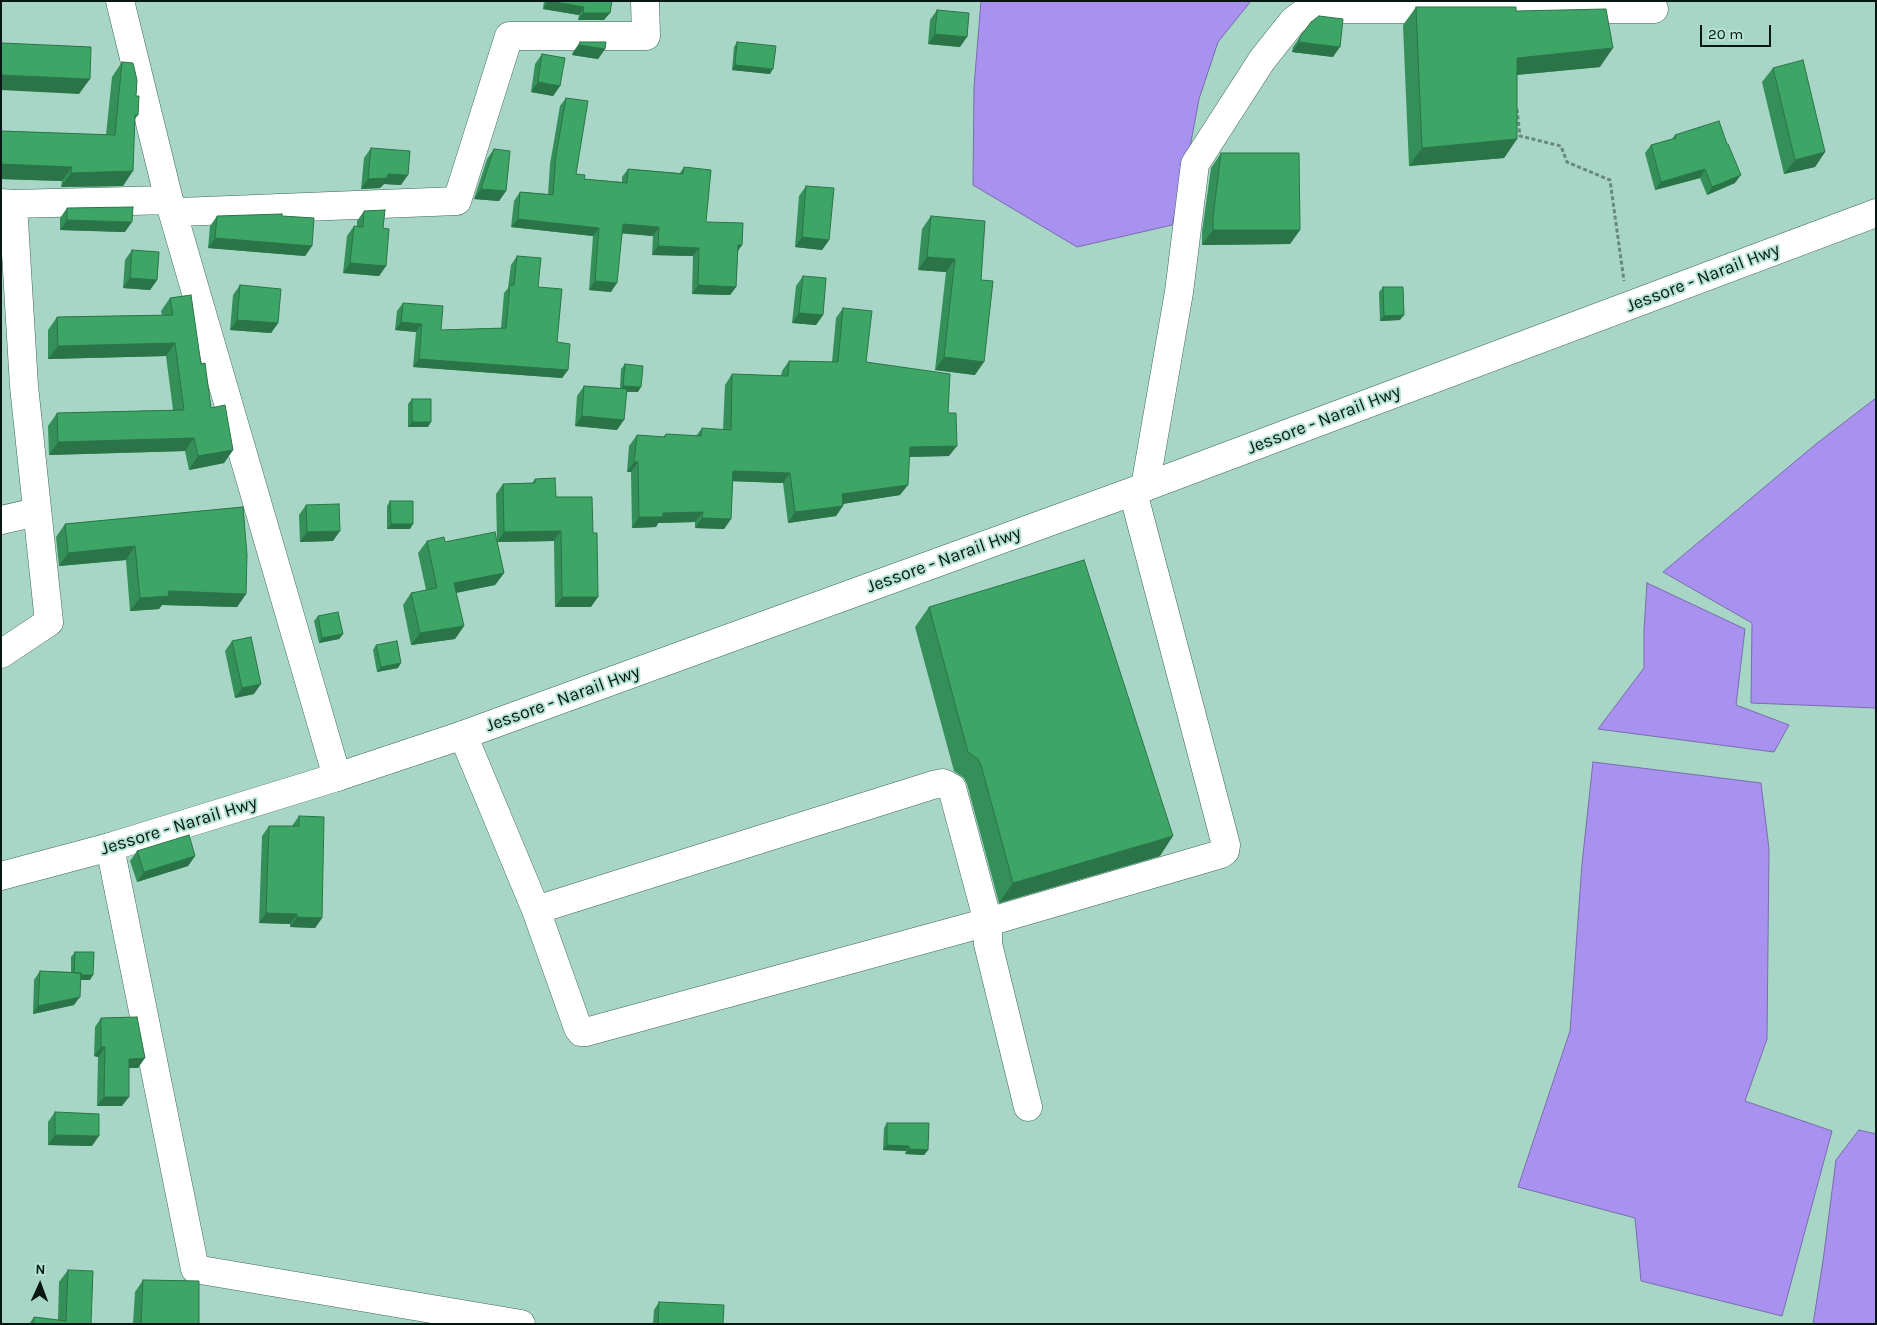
<!DOCTYPE html>
<html>
<head>
<meta charset="utf-8">
<style>
  body { margin:0 }
  #map { position:relative; width:1877px; height:1325px; overflow:hidden; background:#a7d5c6; font-family:Karla,sans-serif }
  canvas { display:block }
  .frame { position:absolute; inset:0; border:2px solid #071814; pointer-events:none }
  .north { position:absolute; left:15px; top:1260px; width:50px; height:50px; -webkit-text-stroke:4px #b4e2d3; paint-order:stroke; rotate:2deg; font-size:14px; font-weight:700; line-height:20px; text-align:center; color:#071814 }
  .north::after { content:''; display:block; margin:auto; width:18px; height:22px; background:#071814; clip-path:polygon(50% 0,100% 100%,50% 72%,0 100%) }
  .scale { position:absolute; left:1700px; top:25px; width:71px; height:22px; box-sizing:border-box; border:2px solid #071814; border-top:0; padding-left:6px; font-size:15px; line-height:18px; white-space:nowrap; color:#071814; -webkit-text-stroke:4px #b4e2d3; paint-order:stroke }
</style>
</head>
<body>
<div id="map">
<canvas width="1877" height="1325"></canvas>
<div class="frame"></div>
<div class="north">N</div>
<div class="scale">20 m</div>
</div>
<script>
const g = document.querySelector('canvas').getContext('2d');
g.lineJoin = 'round';
function paint(path, color) {
  g.fillStyle = color;
  g.fill(path, 'evenodd');
}
function poly(rows) {
  const path = new Path2D();
  for (const r of rows) {
    path.moveTo(r[0], r[1]);
    for (let i = 2; i < r.length; i += 2) path.lineTo(r[i], r[i + 1]);
  }
  return path;
}
function trace(path, color, width, dash) {
  g.strokeStyle = color;
  g.lineWidth = width;
  g.lineCap = dash ? 'butt' : 'round';
  g.setLineDash(dash || []);
  g.stroke(path);
}
function label(font, color, halo, rows, align = 'center') {
  g.font = font + ' Karla,sans-serif';
  g.lineWidth = 4;
  g.setLineDash([]);
  g.textBaseline = 'middle';
  g.strokeStyle = halo;
  g.fillStyle = color;
  for (const [text, x, y, turn = 0] of rows) {
    g.save();
    g.translate(x, y);
    g.rotate((+turn || 0) * Math.PI / 180);
    g.textAlign = isNaN(turn) ? turn : align;
    if (halo) g.strokeText(text, 0, 0);
    g.fillText(text, 0, 0);
    g.restore();
  }
}
const water = poly([
  [981,1,1251,1,1218,42,1199,99,1188,158,1172,225,1077,247,973,185,974,87,981,1],
  [1876,398,1876,708,1751,703,1752,623,1663,572,1816,444,1876,398],
  [1647,583,1745,629,1736,705,1789,725,1774,752,1598,729,1644,668,1644,630,1647,583],
  [1593,762,1761,783,1769,849,1767,1039,1745,1101,1832,1131,1782,1316,1641,1281,1635,1218,1518,1187,1570,1031,1582,864,1593,762],
  [1859,1130,1876,1134,1876,1324,1813,1324,1823,1261,1836,1160,1859,1130]
]);
paint(water, '#a891ef');
trace(water, '#786dad', 1);
const minor = poly([
  [120,1,169,200,337,777],
  [1309,9,1654,9],
  [1,203,13,204,24,386,49,622,1,654],
  [13,204,169,200],
  [179,212,457,201,509,36,646,36,645,1],
  [1145,487,1179,292,1195,164,1262,60,1293,21,1309,9,1310,1],
  [1,520,37,512],
  [463,735,536,910,933,785,943,783,952,788,988,922,988,944,1028,1107],
  [110,847,195,1269,521,1324],
  [536,910,578,1028,581,1032,586,1032,988,922,1221,854,1225,851,1226,845,1133,492]
]);
const highway = poly([
  [1,876,110,847,337,777,463,735,1145,487,1876,213]
]);
trace(minor, '#3d675b', 29);
trace(highway, '#3d675b', 29);
trace(poly([
  [1517,109,1520,136,1561,146,1567,162,1610,180,1624,281]
]), '#67897f', 3, [4, 2.5]);
trace(minor, '#fff', 28);
trace(highway, '#fff', 28);
paint(poly([
  [544,1,612,1,604,20,578,20,579,15,543,9],
  [1416,7,1516,11,1600,67,1517,75,1517,139,1504,158,1409,166,1403,25],
  [937,10,960,47,928,44,930,20],
  [1300,37,1333,57,1292,52,1293,47],
  [580,42,605,49,598,59,572,55,573,52],
  [737,42,770,74,732,70,734,47],
  [542,54,560,86,553,96,531,92,535,64],
  [122,62,136,96,138,115,135,119,123,186,61,187,62,181,1,179,1,131,106,135,112,77],
  [1773,68,1825,152,1815,167,1784,174,1762,82],
  [566,98,576,174,584,179,622,182,622,177,628,169,680,173,684,167,706,222,742,245,738,251,736,287,730,295,692,294,693,256,652,255,653,236,622,233,611,292,589,290,593,236,511,227,514,201,520,192,548,194,550,164,560,106],
  [1675,135,1727,144,1735,183,1707,195,1700,178,1655,190,1645,153,1651,145,1672,139],
  [371,148,401,185,384,184,380,188,361,189,364,158],
  [494,149,506,191,499,201,474,199,487,159],
  [1221,153,1300,230,1290,244,1202,245,1202,232,1211,168],
  [806,186,829,240,822,250,795,247,799,196],
  [67,208,125,232,60,230,60,218],
  [364,211,383,228,386,266,379,276,343,273,347,236,354,226,357,226,357,221],
  [217,216,282,216,312,246,305,256,208,248,210,226],
  [931,216,981,280,975,375,935,370,946,272,918,270,922,229],
  [132,250,157,280,150,290,123,288,125,260],
  [517,256,538,287,557,342,568,370,562,378,413,367,416,332,395,330,397,311,403,303,441,330,501,328,504,293,508,288,511,265],
  [803,276,823,315,816,325,792,323,796,286],
  [240,285,278,323,271,333,230,330,233,295],
  [1383,287,1400,320,1380,321,1379,292],
  [170,298,201,364,211,408,233,450,224,463,189,470,185,451,49,455,48,426,57,413,173,410,166,356,48,359,48,330,57,317,162,315,161,311],
  [843,308,866,362,948,413,949,456,909,457,900,495,843,504,836,516,788,523,783,483,733,481,731,519,724,529,695,528,695,522,658,523,656,527,632,528,631,472,627,472,629,446,637,435,663,437,666,434,696,436,702,428,723,430,725,385,732,374,781,376,782,371,789,361,832,362,836,318],
  [625,364,638,392,627,392,617,430,575,426,577,396,584,386,620,388,621,369],
  [412,399,428,427,408,427,408,404],
  [535,479,556,497,591,607,555,607,554,541,497,542,504,573,495,585,456,593,464,626,455,639,411,645,403,605,411,593,426,590,418,553,427,541,445,542,497,541,496,494,503,484,532,483],
  [390,501,410,529,387,529,387,506],
  [306,505,333,541,300,542,299,515],
  [243,507,246,594,237,607,162,605,159,609,130,611,126,560,59,566,56,537,65,524],
  [929,607,1160,856,999,903,967,784,964,778,954,771,915,627],
  [318,616,343,634,339,639,319,643,314,621],
  [232,641,254,694,235,698,225,651],
  [376,645,398,668,377,672,373,650],
  [299,816,322,918,315,928,290,927,290,924,259,923,262,836,269,826,292,826],
  [137,851,195,856,188,866,137,882,130,861],
  [75,952,90,980,81,980,74,1005,33,1014,34,980,40,971,71,972,71,957],
  [101,1018,138,1068,129,1068,122,1106,97,1106,98,1057,94,1056,95,1027],
  [55,1112,92,1146,48,1145,48,1122],
  [887,1123,928,1150,924,1155,905,1154,906,1151,883,1150,884,1128],
  [68,1270,91,1324,92,1324,29,1324,34,1317,58,1320,59,1282],
  [143,1280,199,1324,133,1324,135,1292],
  [659,1302,723,1324,653,1324,654,1310]
]), '#348f59');
paint(poly([
  [548,1,584,7,579,15,543,9],
  [583,13,610,13,604,20,578,20],
  [935,34,967,37,960,47,928,44],
  [1299,42,1340,47,1333,57,1292,52],
  [579,45,605,49,598,59,572,55],
  [1613,48,1600,67,1504,76,1517,58],
  [735,65,773,69,770,74,732,70],
  [1,75,90,79,79,94,1,90],
  [538,82,560,86,553,96,531,92],
  [1517,139,1504,158,1409,166,1422,148],
  [1825,152,1815,167,1784,174,1795,160],
  [1,164,72,167,62,181,1,179],
  [1705,169,1700,178,1655,190,1661,182],
  [133,171,123,186,61,187,71,173],
  [388,174,408,175,401,185,384,184,380,188,361,189,368,179],
  [1741,175,1735,183,1707,195,1712,187],
  [481,189,506,191,499,201,474,199],
  [518,219,599,228,593,236,511,227],
  [67,220,132,222,125,232,60,230],
  [623,224,659,227,653,236,617,233],
  [1213,230,1300,230,1290,244,1202,245],
  [802,237,829,240,822,250,795,247],
  [215,238,312,246,305,256,208,248],
  [738,245,742,245,736,253],
  [658,246,699,248,693,256,652,255],
  [927,257,955,259,946,272,918,270],
  [350,263,386,266,379,276,343,273],
  [130,278,157,280,150,290,123,288],
  [595,281,617,283,611,292,589,290],
  [698,285,736,287,730,295,692,294],
  [799,313,823,315,816,325,792,323],
  [1404,315,1400,320,1380,321,1384,316],
  [237,320,278,323,271,333,230,330],
  [401,322,422,324,416,332,395,330],
  [175,343,166,356,48,359,58,346],
  [944,357,984,362,975,375,935,370],
  [419,359,568,370,562,378,413,367],
  [623,386,641,387,638,392,620,391],
  [582,416,624,420,617,430,575,426],
  [412,422,431,422,428,427,408,427],
  [194,438,185,451,49,455,58,442],
  [957,446,949,456,902,457,910,447],
  [233,450,224,463,189,470,198,456],
  [634,462,638,462,631,472,627,472],
  [733,471,790,473,783,483,726,481],
  [908,485,900,495,835,505,842,494],
  [843,506,836,516,788,523,795,512],
  [703,512,695,522,658,523,656,527,632,528,639,517,663,513],
  [702,518,731,519,724,529,695,528],
  [391,524,413,524,410,529,387,529],
  [340,531,333,541,300,542,307,532],
  [561,531,554,541,497,542,504,532],
  [135,546,126,560,59,566,68,553],
  [504,573,495,585,445,595,454,583],
  [168,591,246,594,237,607,162,605,159,609,130,611,140,598],
  [562,597,598,597,591,607,555,607],
  [464,626,455,639,411,645,420,633],
  [343,634,339,639,319,643,322,638],
  [401,663,398,668,377,672,381,667],
  [261,684,254,694,235,698,242,688],
  [1173,836,1160,856,999,903,1013,883],
  [195,856,188,866,137,882,144,872],
  [266,913,297,914,290,924,259,923],
  [297,917,322,918,315,928,290,927],
  [74,974,93,975,90,980,71,980],
  [80,997,74,1005,33,1014,38,1006],
  [101,1047,105,1047,98,1057,94,1056],
  [145,1058,138,1068,123,1068,129,1059],
  [104,1097,129,1097,122,1106,97,1106],
  [55,1135,99,1136,92,1146,48,1145],
  [887,1145,909,1146,906,1151,883,1150],
  [909,1149,928,1150,924,1155,905,1154]
]), '#2b7448');
const building = poly([
  [548,1,612,1,610,13,583,13,584,7,548,1],
  [1416,7,1516,7,1516,11,1606,9,1613,48,1517,58,1517,139,1422,148,1416,7],
  [937,10,969,13,967,37,935,34,937,10],
  [1319,16,1343,19,1340,47,1299,42,1300,37,1311,22,1319,16],
  [580,42,606,42,605,49,579,45,580,42],
  [737,42,776,46,773,69,735,65,737,42],
  [1,43,91,47,90,79,1,75,1,43],
  [542,54,565,58,560,86,538,82,542,54],
  [1803,60,1825,152,1795,160,1773,68,1803,60],
  [122,62,133,63,137,80,136,96,139,96,138,115,135,115,133,171,71,173,72,167,1,164,1,131,115,135,122,62],
  [566,98,588,101,576,174,585,175,584,179,627,183,628,169,683,174,684,167,711,170,706,222,743,223,742,245,738,245,736,287,698,285,699,248,658,246,659,227,623,224,617,283,595,281,599,228,518,219,520,192,553,195,556,155,566,98],
  [1719,121,1727,144,1728,144,1741,175,1712,187,1705,169,1661,182,1651,145,1676,138,1675,135,1719,121],
  [371,148,410,151,408,175,388,174,387,178,368,179,371,148],
  [494,149,510,151,506,191,481,189,494,149],
  [1221,153,1299,153,1300,230,1213,230,1213,217,1221,153],
  [806,186,834,188,829,240,802,237,806,186],
  [133,207,132,222,67,220,67,208,133,207],
  [385,210,383,228,389,229,386,266,350,263,354,226,363,227,364,211,385,210],
  [282,214,282,216,314,218,312,246,215,238,217,216,282,214],
  [931,216,985,221,981,280,993,281,984,362,944,357,955,259,927,257,931,216],
  [132,250,159,252,157,280,130,278,132,250],
  [517,256,541,258,538,287,562,289,557,342,570,344,568,370,419,359,422,324,401,322,403,303,443,306,441,330,506,328,510,285,514,285,517,256],
  [803,276,826,278,823,315,799,313,803,276],
  [240,285,281,289,278,323,237,320,240,285],
  [1383,287,1403,287,1404,315,1384,316,1383,287],
  [191,295,201,364,205,363,211,408,225,405,233,450,198,456,194,438,58,442,57,413,184,410,175,343,58,346,57,317,173,315,170,298,191,295],
  [843,308,872,311,866,362,950,374,948,413,956,413,957,446,910,447,908,485,842,494,843,506,795,512,790,473,733,471,731,519,702,518,703,512,663,513,663,517,639,517,638,462,634,462,637,435,665,437,666,434,701,436,702,428,731,430,732,374,788,376,789,361,838,362,843,308],
  [625,364,643,366,641,387,623,386,625,364],
  [584,386,627,389,624,420,582,416,584,386],
  [412,399,431,399,431,422,412,422,412,399],
  [555,478,556,497,592,497,593,533,597,533,598,597,562,597,561,531,504,532,503,484,535,483,535,479,555,478],
  [390,501,413,501,413,524,391,524,390,501],
  [339,504,340,531,307,532,306,505,339,504],
  [243,507,247,555,246,594,168,591,169,596,140,598,135,546,68,553,65,524,243,507],
  [495,532,504,573,454,583,464,626,420,633,411,593,437,588,427,541,444,537,445,542,495,532],
  [1084,560,1173,836,1013,883,981,765,978,759,968,752,929,607,1084,560],
  [338,612,343,634,322,638,318,616,338,612],
  [251,637,261,684,242,688,232,641,251,637],
  [397,641,401,663,381,667,376,645,397,641],
  [299,816,324,817,322,918,297,917,297,914,266,913,269,826,299,826,299,816],
  [189,835,195,856,144,872,137,851,189,835],
  [75,952,94,952,93,975,81,975,81,973,74,973,75,952],
  [40,971,81,973,80,997,38,1006,40,971],
  [137,1017,145,1058,129,1059,129,1097,104,1097,105,1047,101,1047,101,1018,137,1017],
  [55,1112,99,1114,99,1136,55,1135,55,1112],
  [887,1123,929,1123,928,1150,909,1149,909,1146,887,1145,887,1123],
  [68,1270,93,1271,91,1324,92,1324,33,1324,34,1317,66,1321,68,1270],
  [143,1280,199,1281,199,1324,141,1324,143,1280],
  [659,1302,724,1305,723,1324,658,1324,659,1302]
]);
paint(building, '#3da667');
trace(building, '#2b7448', 1);
label('18px', '#071814', '#b4e2d3', [
  ["Jessore - Narail Hwy",1703,278,-21],
  ["Jessore - Narail Hwy",1324,420,-21],
  ["Jessore - Narail Hwy",944,560,-20],
  ["Jessore - Narail Hwy",563,699,-20],
  ["Jessore - Narail Hwy",179,826,-17]
]);
</script>
</body>
</html>
